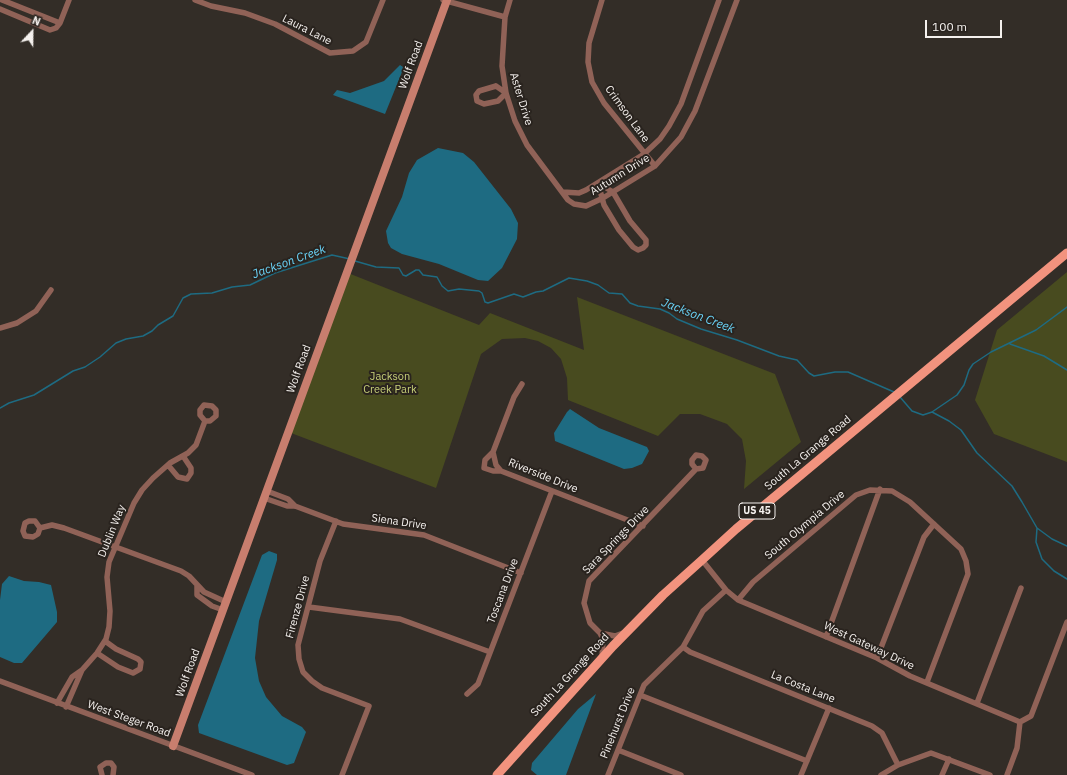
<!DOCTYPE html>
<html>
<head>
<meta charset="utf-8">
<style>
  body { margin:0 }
  #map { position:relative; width:1067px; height:775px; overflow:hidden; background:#332d27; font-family:"IBM Plex Sans",sans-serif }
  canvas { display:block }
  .north { position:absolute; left:12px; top:12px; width:40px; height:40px; -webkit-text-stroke:3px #29231e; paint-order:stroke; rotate:22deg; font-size:11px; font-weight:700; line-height:16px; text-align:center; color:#f5f1ee }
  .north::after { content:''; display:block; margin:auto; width:14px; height:18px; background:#f5f1ee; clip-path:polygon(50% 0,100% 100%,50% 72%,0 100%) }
  .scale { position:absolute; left:925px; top:20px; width:77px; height:18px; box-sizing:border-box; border:2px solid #f5f1ee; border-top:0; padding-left:5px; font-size:12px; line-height:14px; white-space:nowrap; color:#f5f1ee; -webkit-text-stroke:3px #29231e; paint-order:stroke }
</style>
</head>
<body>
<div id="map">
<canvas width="1067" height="775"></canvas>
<div class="north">N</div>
<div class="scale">100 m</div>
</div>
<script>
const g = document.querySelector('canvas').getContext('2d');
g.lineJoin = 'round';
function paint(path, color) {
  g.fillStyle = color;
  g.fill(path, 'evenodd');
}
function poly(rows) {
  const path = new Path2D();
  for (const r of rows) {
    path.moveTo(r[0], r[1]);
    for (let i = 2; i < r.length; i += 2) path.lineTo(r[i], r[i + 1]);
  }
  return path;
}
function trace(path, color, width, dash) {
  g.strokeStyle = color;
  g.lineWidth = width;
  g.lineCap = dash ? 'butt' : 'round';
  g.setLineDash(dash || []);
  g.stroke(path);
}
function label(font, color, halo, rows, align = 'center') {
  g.font = font + ' "IBM Plex Sans",sans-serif';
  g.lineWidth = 4;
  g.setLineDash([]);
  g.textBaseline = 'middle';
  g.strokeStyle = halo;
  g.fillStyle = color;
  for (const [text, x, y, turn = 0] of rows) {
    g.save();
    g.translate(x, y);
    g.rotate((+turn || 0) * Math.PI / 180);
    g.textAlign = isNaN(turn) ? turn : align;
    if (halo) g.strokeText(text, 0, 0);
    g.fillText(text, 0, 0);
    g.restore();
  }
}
paint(poly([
  [1067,272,1067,462,994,434,975,400,997,330],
  [348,273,479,325,490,313,584,350,577,297,775,374,801,442,744,489,746,461,742,439,727,424,700,414,680,414,658,436,568,400,567,378,561,359,551,348,538,341,525,338,502,339,481,354,436,488,291,433]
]), '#484b1f');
paint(poly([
  [400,65,403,67,402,72,385,114,333,95,337,90,350,93,384,81],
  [438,148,463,153,474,162,511,209,518,223,517,239,502,268,488,281,478,280,439,264,402,254,391,248,388,243,386,231,402,197,409,173,417,160],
  [570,409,599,428,647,447,649,451,642,464,632,468,624,469,555,441,554,433,567,412],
  [269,551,277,554,277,560,259,621,255,658,259,681,266,697,282,716,302,727,306,732,294,763,287,765,199,733,198,725,262,555],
  [9,576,24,581,39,582,51,585,57,612,57,622,22,663,14,663,0,657,0,600,2,584],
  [596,694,566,775,537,775,531,770,532,763,578,709]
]), '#1e6b82');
trace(poly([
  [355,261,376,267,399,268,403,275,406,276,416,270,419,270,423,275,437,277,442,286,448,291,459,289,479,291,482,293,485,302,488,303,514,294,523,297,536,292,543,291,569,278,587,281,598,285,609,293,622,294,630,303,638,306,660,309,669,313,677,319,701,329,737,340,779,356,797,360,809,373,814,376,835,372,848,372,894,392],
  [1010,344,1044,356,1067,370],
  [900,397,912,411,923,415,932,412,957,395,964,385,969,370,973,364,991,352,1036,330,1067,307],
  [0,408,9,403,34,395,73,371,85,367,100,357,116,343,126,339,143,336,152,331,158,325,173,316,183,298,191,294,212,293,232,287,250,285,275,273,332,255,350,259],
  [932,412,949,421,961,430,977,453,1012,486,1022,502,1037,528,1036,542,1042,559,1054,571,1067,579],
  [1037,528,1052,539,1067,546]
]), '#1e6b82', 1.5);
trace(poly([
  [2,0,60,23],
  [195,0,211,6,245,13,275,24,330,53,353,51,366,42,383,0],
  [443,0,505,17],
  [510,0,505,17,502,66,506,93,515,121,527,145,568,200,574,204,586,206,603,198,655,166,681,137,695,111,737,0],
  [602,0,589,43,588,62,592,82,604,103,655,166],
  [0,9,50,30,56,28,60,23,69,0],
  [496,86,506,93,498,101,484,104,477,101,476,95,479,91,496,86],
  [598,183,613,192,630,221,646,240,646,245,643,248,638,250,633,247,619,230,604,205,598,183],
  [563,192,579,193,586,190,644,154,660,139,669,126,681,104,719,0],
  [0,328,17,323,36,311,51,290],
  [522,384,514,397,493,452,496,465,501,471,643,526],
  [493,452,485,460,484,468,493,471,501,471],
  [168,465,178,477,187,479,191,473,191,468,183,456],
  [267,491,288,499,295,506],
  [264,498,287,506,295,506,343,524,424,535,521,573],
  [336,521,320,561,298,645,299,659,303,672,312,681,322,688,369,706,342,775],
  [40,528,38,534,33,537,25,536,23,531,25,523,29,521,35,521,40,528,52,525,64,528,181,571,189,576,204,592,226,602],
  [702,560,726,590,738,600,877,658,910,676,1020,722],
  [197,586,197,595,212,606,223,610],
  [738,600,753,582,856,495,870,490,892,491,910,502,961,549,966,561,968,574,927,682],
  [309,607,400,619,490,652],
  [600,633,615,636,623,633],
  [826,637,880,489],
  [683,647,690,652,872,726,882,733,898,765],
  [97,653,118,667,133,673,140,669,141,662,138,659,116,649,105,641],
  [602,658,603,639,600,633,590,623,584,603,589,581,696,469,703,468,706,460,702,456,696,455,692,460,692,464,696,469],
  [877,658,924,537,934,524],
  [0,681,252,775],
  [467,694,478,684,552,491],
  [640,695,807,761],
  [57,703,72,677,82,670,97,653,106,639,109,627,110,611,107,577,109,562,134,503,142,490,153,478,170,463,188,453,196,445,205,421,210,421,216,416,216,410,212,406,204,405,200,410,200,415,205,421],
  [977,703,1021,588],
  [66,707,82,670],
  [1020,722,1031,716,1067,622],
  [618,750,681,775],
  [102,775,100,767,106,763,111,763,114,767,113,775],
  [608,775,644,685,683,647,703,611,726,590],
  [801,775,829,708],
  [881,775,898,765,931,753,990,775],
  [942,775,949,759],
  [1007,775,1017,748,1020,722]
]), '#906257', 5.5);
trace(poly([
  [173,746,447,0]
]), '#c87e6e', 8);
trace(poly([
  [497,775,613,646,663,595,702,560,736,529,1067,253]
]), '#f2937e', 9);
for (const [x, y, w] of [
  [757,511,36]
]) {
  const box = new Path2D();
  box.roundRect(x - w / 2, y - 8, w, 16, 3);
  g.fillStyle = '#29231e';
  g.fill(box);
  trace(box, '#f5f1ee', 1);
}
label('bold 10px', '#f5f1ee', null, [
  ["US 45",757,511]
]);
label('11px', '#f5f1ee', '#29231e', [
  ["Laura Lane",307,30,27],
  ["Wolf Road",411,65,-70],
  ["Aster Drive",521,99,73],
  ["Crimson Lane",627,114,54],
  ["Autumn Drive",620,175,-32],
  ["Wolf Road",299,369,-70],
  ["South La Grange Road",808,453,-40],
  ["Riverside Drive",543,476,22],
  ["Siena Drive",399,522,8],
  ["South Olympia Drive",805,525,-40],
  ["Dublin Way",112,531,-68],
  ["Sara Springs Drive",616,540,-46],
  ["Toscana Drive",503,591,-69],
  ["Firenze Drive",298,607,-75],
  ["West Gateway Drive",869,646,25],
  ["Wolf Road",188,673,-70],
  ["South La Grange Road",570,675,-47],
  ["La Costa Lane",803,687,22],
  ["West Steger Road",129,719,20],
  ["Pinehurst Drive",618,723,-68]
]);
label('11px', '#c8d079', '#29231e', [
  ["Jackson",390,377],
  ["Creek Park",390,390]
]);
label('italic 12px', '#6bd6fb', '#29231e', [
  ["Jackson Creek",289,262,-20],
  ["Jackson Creek",698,316,21]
]);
</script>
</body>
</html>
